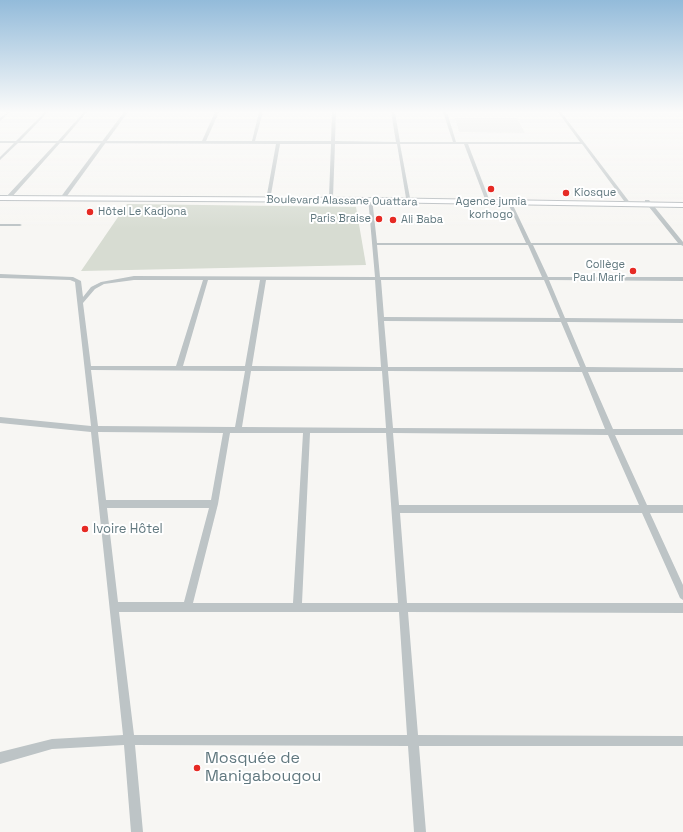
<!DOCTYPE html>
<html>
<head>
<meta charset="utf-8">
<style>
  body { margin:0 }
  canvas { display:block; background:#f7f6f3 }
</style>
</head>
<body>
<canvas width="683" height="832"></canvas>
<script>
const g = document.querySelector('canvas').getContext('2d');
g.lineJoin = 'round';
function paint(path, color) {
  g.fillStyle = color;
  g.fill(path, 'evenodd');
}
function poly(rows) {
  const path = new Path2D();
  for (const r of rows) {
    path.moveTo(r[0], r[1]);
    for (let i = 2; i < r.length; i += 2) path.lineTo(r[i], r[i + 1]);
  }
  return path;
}
function trace(path, color, width, dash) {
  g.strokeStyle = color;
  g.lineWidth = width;
  g.lineCap = dash ? 'butt' : 'round';
  g.setLineDash(dash || []);
  g.stroke(path);
}
function label(font, color, halo, rows, align = 'center') {
  g.font = font + ' "Space Grotesk",sans-serif';
  g.lineWidth = 4;
  g.setLineDash([]);
  g.textBaseline = 'middle';
  g.strokeStyle = halo;
  g.fillStyle = color;
  for (const [text, x, y, turn = 0] of rows) {
    g.save();
    g.translate(x, y);
    g.rotate((+turn || 0) * Math.PI / 180);
    g.textAlign = isNaN(turn) ? turn : align;
    if (halo) g.strokeText(text, 0, 0);
    g.fillText(text, 0, 0);
    g.restore();
  }
}
paint(poly([
  [455,118,517,118,525,133,459,132]
]), '#e7e8e6');
paint(poly([
  [127,204,356,207,366,265,81,271]
]), '#d7dcd2');
const primary = poly([
  [0,196,371,198,683,203,683,207,371,202,0,200,0,196]
]);
trace(primary, '#b3b9bc', 2);
paint(poly([
  [7,112,10,112,0,121,0,118,7,112],
  [45,112,48,112,20,141,58,141,84,112,87,112,62,141,202,141,215,112,219,112,206,141,252,141,259,112,263,112,255,141,331,141,332,112,336,112,335,141,396,142,391,112,395,112,400,142,453,142,443,112,447,112,456,142,580,142,558,112,561,112,631,204,627,205,582,144,468,144,489,199,487,200,485,199,464,144,400,144,410,198,408,199,406,198,397,144,335,144,333,197,331,198,329,197,331,144,280,144,270,200,268,201,266,200,276,144,60,143,10,199,6,199,6,197,56,143,18,143,0,160,0,157,14,143,0,143,0,141,16,141,45,112],
  [368,197,372,198,377,243,526,243,506,199,508,198,510,199,531,243,678,243,645,202,645,200,649,200,683,242,683,246,681,245,533,245,548,277,683,277,683,281,549,280,565,318,683,319,683,323,567,322,586,367,683,368,683,372,588,372,613,429,683,429,683,435,615,435,647,505,683,505,683,513,650,513,683,585,683,600,680,598,642,513,400,513,407,603,683,603,683,613,408,612,418,735,683,736,683,746,419,746,426,832,414,832,408,746,135,745,143,832,131,832,124,745,52,749,0,764,0,752,52,739,123,735,91,432,0,423,0,417,91,426,75,282,70,280,0,278,0,274,73,277,81,281,83,297,91,287,101,282,134,276,375,277,368,197],
  [377,245,528,245,542,277,380,277,377,245],
  [134,280,203,280,176,366,91,366,83,303,95,289,104,284,134,280],
  [208,280,260,280,245,366,183,366,208,280],
  [266,280,375,280,381,367,252,366,266,280],
  [381,280,544,280,560,318,384,317,381,280],
  [384,321,561,322,580,367,388,367,384,321],
  [91,370,245,371,235,427,98,426,91,370],
  [251,371,382,371,386,428,242,427,251,371],
  [388,371,582,372,605,429,393,428,388,371],
  [98,432,223,433,211,500,106,500,98,432],
  [230,433,303,433,293,603,193,603,218,504,230,433],
  [310,433,386,433,398,603,302,603,310,433],
  [393,433,608,435,639,505,399,505,393,433],
  [107,508,209,508,184,602,118,602,107,508],
  [119,612,399,612,407,735,134,735,119,612],
  [0,224,20,224,22,225,20,226,0,226,0,224]
]), '#bdc4c6');
paint(poly([
  [124,112,128,112,64,200,60,200,60,198,124,112]
]), '#bdc4c6');
paint(primary, '#fff');
const sky = g.createLinearGradient(0, 0, 0, 229);
sky.addColorStop(0, '#93bbda');
sky.addColorStop(0.49, '#fbfbfa');
sky.addColorStop(1, '#fbfbfa00');
g.fillStyle = sky;
g.fillRect(0, 0, 683, 229);
for (const [x, y, r, color] of [
  [491,189,4,"#e62a24"],
  [566,193,4,"#e62a24"],
  [90,212,4,"#e62a24"],
  [379,219,4,"#e62a24"],
  [393,220,4,"#e62a24"],
  [633,271,4,"#e62a24"],
  [85,529,4,"#e62a24"],
  [197,768,4,"#e62a24"]
]) {
  const dot = new Path2D();
  dot.arc(x, y, r, 0, 2 * Math.PI);
  g.fillStyle = color;
  g.fill(dot);
  trace(dot, '#fff', 1.5);
}
label('11px', '#61787f', '#fff', [
  ["Kiosque",574,193],
  ["Agence jumia",491,202,"center"],
  ["korhogo",491,215,"center"],
  ["Hôtel Le Kadjona",98,212],
  ["Paris Braise",371,219,"right"],
  ["Ali Baba",401,220],
  ["Collège",625,265,"right"],
  ["Paul Marir",625,278,"right"]
], 'left');
label('11px', '#61787f', '#fff', [
  ["Boulevard Alassane Ouattara",342,201,1]
]);
label('13px', '#61787f', '#fff', [
  ["Ivoire Hôtel",93,529]
], 'left');
label('16px', '#61787f', '#fff', [
  ["Mosquée de",205,759],
  ["Manigabougou",205,777]
], 'left');
</script>
</body>
</html>
